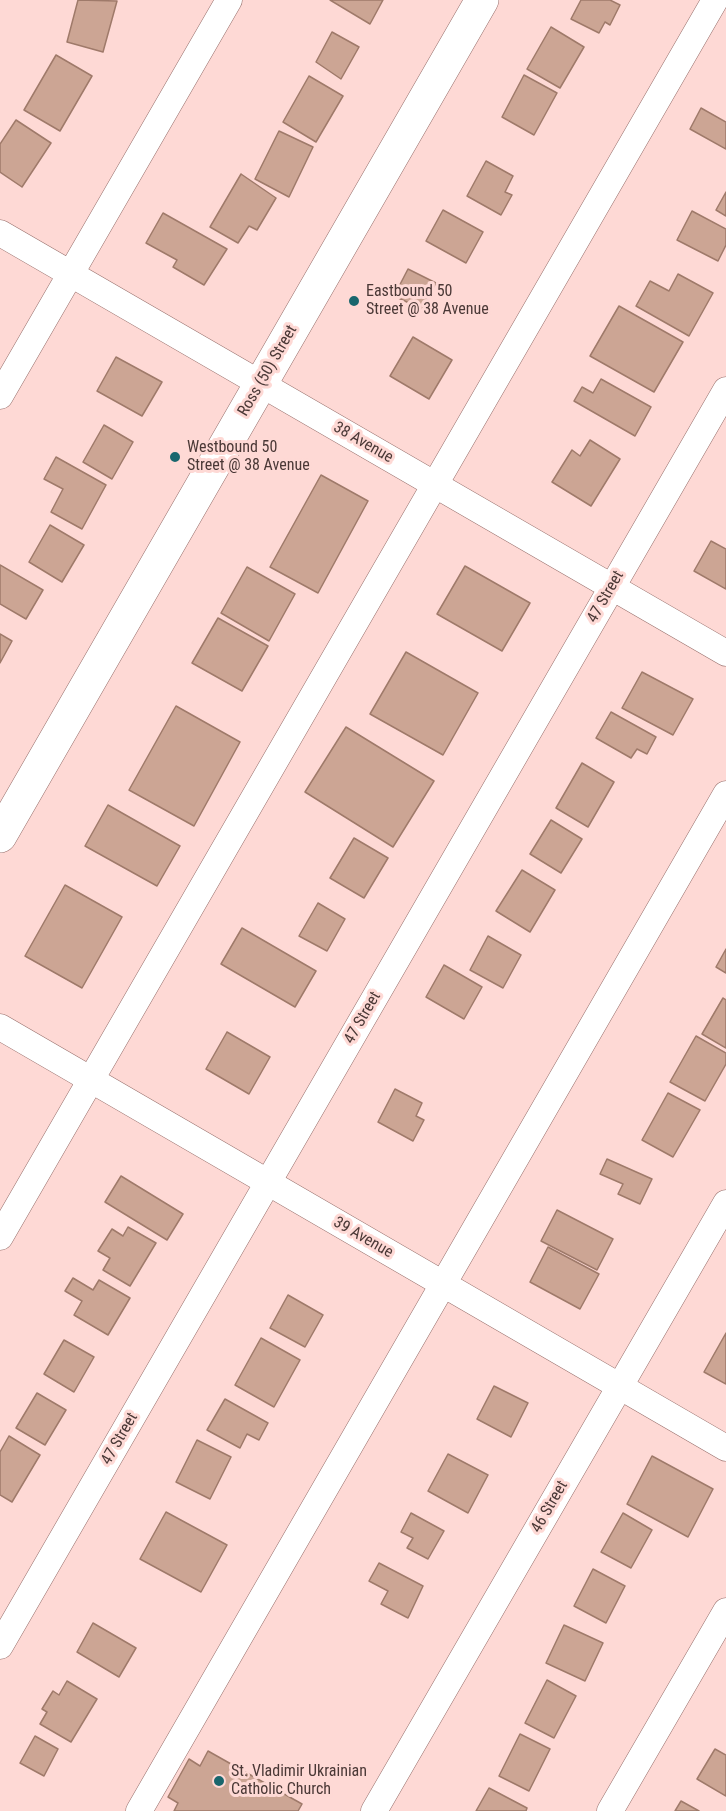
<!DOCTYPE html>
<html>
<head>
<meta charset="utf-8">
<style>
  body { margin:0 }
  canvas { display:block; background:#fed9d5 }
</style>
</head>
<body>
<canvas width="726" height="1811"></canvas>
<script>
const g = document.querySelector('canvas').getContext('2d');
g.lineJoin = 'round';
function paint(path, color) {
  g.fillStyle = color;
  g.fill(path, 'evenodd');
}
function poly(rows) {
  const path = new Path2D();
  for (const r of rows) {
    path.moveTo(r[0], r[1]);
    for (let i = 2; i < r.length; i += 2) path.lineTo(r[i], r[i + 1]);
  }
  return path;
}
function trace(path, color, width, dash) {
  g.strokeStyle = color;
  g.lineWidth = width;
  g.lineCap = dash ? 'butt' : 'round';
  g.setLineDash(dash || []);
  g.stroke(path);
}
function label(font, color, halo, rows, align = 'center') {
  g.font = font + ' "Roboto Condensed",sans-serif';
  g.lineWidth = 6;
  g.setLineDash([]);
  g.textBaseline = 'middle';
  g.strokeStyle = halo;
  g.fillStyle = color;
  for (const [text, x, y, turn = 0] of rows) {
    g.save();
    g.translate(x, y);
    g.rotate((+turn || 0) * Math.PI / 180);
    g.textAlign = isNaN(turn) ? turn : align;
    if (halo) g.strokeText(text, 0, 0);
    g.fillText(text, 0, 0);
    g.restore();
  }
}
const building = poly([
  [78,0,117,1,103,52,67,42,78,0],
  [330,0,383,0,370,24,330,0],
  [581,0,610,0,620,5,610,25,605,22,599,33,571,19,581,0],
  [551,27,584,47,560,88,527,69,551,27],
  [332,32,359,47,341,79,316,62,332,32],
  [56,55,92,76,60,131,24,110,56,55],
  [524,75,557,93,534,135,502,117,524,75],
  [309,76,343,96,316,142,283,122,309,76],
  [701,108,726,122,726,149,690,129,701,108],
  [16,120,51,143,22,187,0,172,0,144,16,120],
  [279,131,313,147,289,197,255,179,279,131],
  [486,161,513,176,505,192,512,195,501,215,467,196,486,161],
  [241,174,276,198,257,230,249,226,238,243,210,227,241,174],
  [726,192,726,216,716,210,726,192],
  [443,210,483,232,466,263,426,241,443,210],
  [692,211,726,229,726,245,718,261,677,240,692,211],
  [163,213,227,249,204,285,173,267,177,260,146,243,163,213],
  [408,269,436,283,422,309,394,296,408,269],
  [678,274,713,293,689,336,636,306,650,281,669,291,678,274],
  [619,306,683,342,654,392,590,356,619,306],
  [413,337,452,360,429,399,390,376,413,337],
  [116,357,162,382,142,416,97,391,116,357],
  [601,379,651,407,635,436,574,401,582,387,593,393,601,379],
  [104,425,133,442,112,479,83,462,104,425],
  [590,440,620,459,591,506,552,482,572,450,580,456,590,440],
  [56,457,106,485,82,529,51,512,63,489,44,479,56,457],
  [321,475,368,501,318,593,270,567,321,475],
  [50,525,84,545,62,582,29,562,50,525],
  [711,541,726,549,726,589,694,571,711,541],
  [0,565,43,590,26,619,0,604,0,565],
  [465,566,530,603,502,651,437,614,465,566],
  [247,567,295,594,269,641,221,613,247,567],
  [218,618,268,646,242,691,192,663,218,618],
  [0,634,12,641,0,663,0,634],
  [406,652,478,693,443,755,370,714,406,652],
  [642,672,693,699,673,735,622,708,642,672],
  [176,706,240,742,194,826,129,790,176,706],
  [611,712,656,737,647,754,637,749,631,758,596,738,611,712],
  [346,727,434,781,393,847,305,792,346,727],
  [582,763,614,782,588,827,556,808,582,763],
  [108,805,180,846,157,886,85,846,108,805],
  [551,820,582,839,561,873,530,854,551,820],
  [354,838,388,858,364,898,330,878,354,838],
  [522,870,555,890,530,932,496,911,522,870],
  [65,885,122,917,82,988,25,956,65,885],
  [318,903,345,919,327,951,299,936,318,903],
  [242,928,316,971,295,1007,221,964,242,928],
  [488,936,521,955,503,988,470,970,488,936],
  [726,949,726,973,716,967,726,949],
  [444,965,482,987,464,1019,426,997,444,965],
  [723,998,726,1000,726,1048,702,1034,723,998],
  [227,1032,270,1057,249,1094,206,1069,227,1032],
  [696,1036,726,1053,726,1064,705,1101,670,1082,696,1036],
  [395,1089,422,1103,416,1116,424,1120,413,1141,378,1122,395,1089],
  [668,1093,700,1110,673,1157,642,1140,668,1093],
  [607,1159,652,1179,640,1204,618,1194,623,1184,600,1174,607,1159],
  [121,1176,183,1214,167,1240,105,1202,121,1176],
  [557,1210,613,1239,597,1270,541,1241,557,1210],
  [128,1227,156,1243,130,1286,103,1270,110,1258,98,1251,112,1229,123,1236,128,1227],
  [548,1247,599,1274,580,1309,530,1282,548,1247],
  [73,1278,93,1290,99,1280,130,1298,108,1335,74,1315,82,1301,65,1291,73,1278],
  [288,1295,323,1315,305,1347,270,1328,288,1295],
  [726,1333,726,1384,704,1372,726,1333],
  [261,1338,300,1360,274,1407,235,1385,261,1338],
  [64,1340,94,1357,74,1392,44,1374,64,1340],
  [494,1386,528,1403,511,1437,477,1419,494,1386],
  [37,1393,66,1410,45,1445,16,1428,37,1393],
  [225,1399,268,1423,259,1440,247,1434,240,1448,207,1430,225,1399],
  [9,1436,40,1455,12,1502,0,1495,0,1452,9,1436],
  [197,1440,231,1457,210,1499,176,1482,197,1440],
  [448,1454,488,1475,468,1513,428,1491,448,1454],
  [652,1456,713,1489,688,1537,627,1504,652,1456],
  [166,1512,227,1545,201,1592,140,1559,166,1512],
  [411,1513,444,1531,428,1559,407,1548,413,1538,401,1532,411,1513],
  [623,1513,652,1530,631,1568,601,1552,623,1513],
  [379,1563,423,1586,408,1618,381,1604,388,1591,369,1581,379,1563],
  [593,1569,625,1586,606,1623,574,1606,593,1569],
  [93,1623,136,1648,119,1677,77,1652,93,1623],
  [564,1625,603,1643,585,1681,546,1663,564,1625],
  [547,1680,576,1696,554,1738,525,1723,547,1680],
  [67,1681,97,1699,71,1742,40,1724,47,1712,42,1709,53,1691,59,1695,67,1681],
  [520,1734,550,1749,529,1791,499,1776,520,1734],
  [35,1736,58,1749,44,1776,20,1763,35,1736],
  [715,1749,726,1755,726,1796,697,1779,715,1749],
  [208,1751,302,1804,298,1811,174,1811,178,1803,168,1797,189,1759,200,1766,208,1751],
  [489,1788,527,1808,526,1811,476,1811,489,1788],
  [681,1801,699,1811,675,1811,681,1801]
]);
paint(building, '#cca594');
trace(building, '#9f7a6a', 1.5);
const minor = poly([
  [0,233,726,653],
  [0,396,229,0],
  [0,1027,726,1448],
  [0,1237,715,0],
  [0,1646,726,390],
  [139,1811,726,794],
  [374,1811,726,1203],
  [610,1811,726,1611]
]);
const major = poly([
  [0,836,482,0]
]);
trace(minor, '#966e6a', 27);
trace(major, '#966e6a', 34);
trace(minor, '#fff', 26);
trace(major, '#fff', 33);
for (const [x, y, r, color] of [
  [354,301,6,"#19666d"],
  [175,457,6,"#19666d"],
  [219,1781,6,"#19666d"]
]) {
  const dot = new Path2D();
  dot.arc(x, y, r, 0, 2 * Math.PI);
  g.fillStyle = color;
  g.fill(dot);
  trace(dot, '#fed9d5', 2);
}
label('16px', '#4a3836', '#fed9d5', [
  ["Eastbound 50",366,292],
  ["Street @ 38 Avenue",366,310],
  ["Westbound 50",187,448],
  ["Street @ 38 Avenue",187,466],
  ["St. Vladimir Ukrainian",231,1772],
  ["Catholic Church",231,1790]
], 'left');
label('16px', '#4a3836', '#fed9d5', [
  ["Ross (50) Street",268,371,-60],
  ["38 Avenue",363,443,30],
  ["47 Street",606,597,-60],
  ["47 Street",363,1018,-60],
  ["39 Avenue",363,1238,30],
  ["47 Street",120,1439,-60],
  ["46 Street",550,1507,-60]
]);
</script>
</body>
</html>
